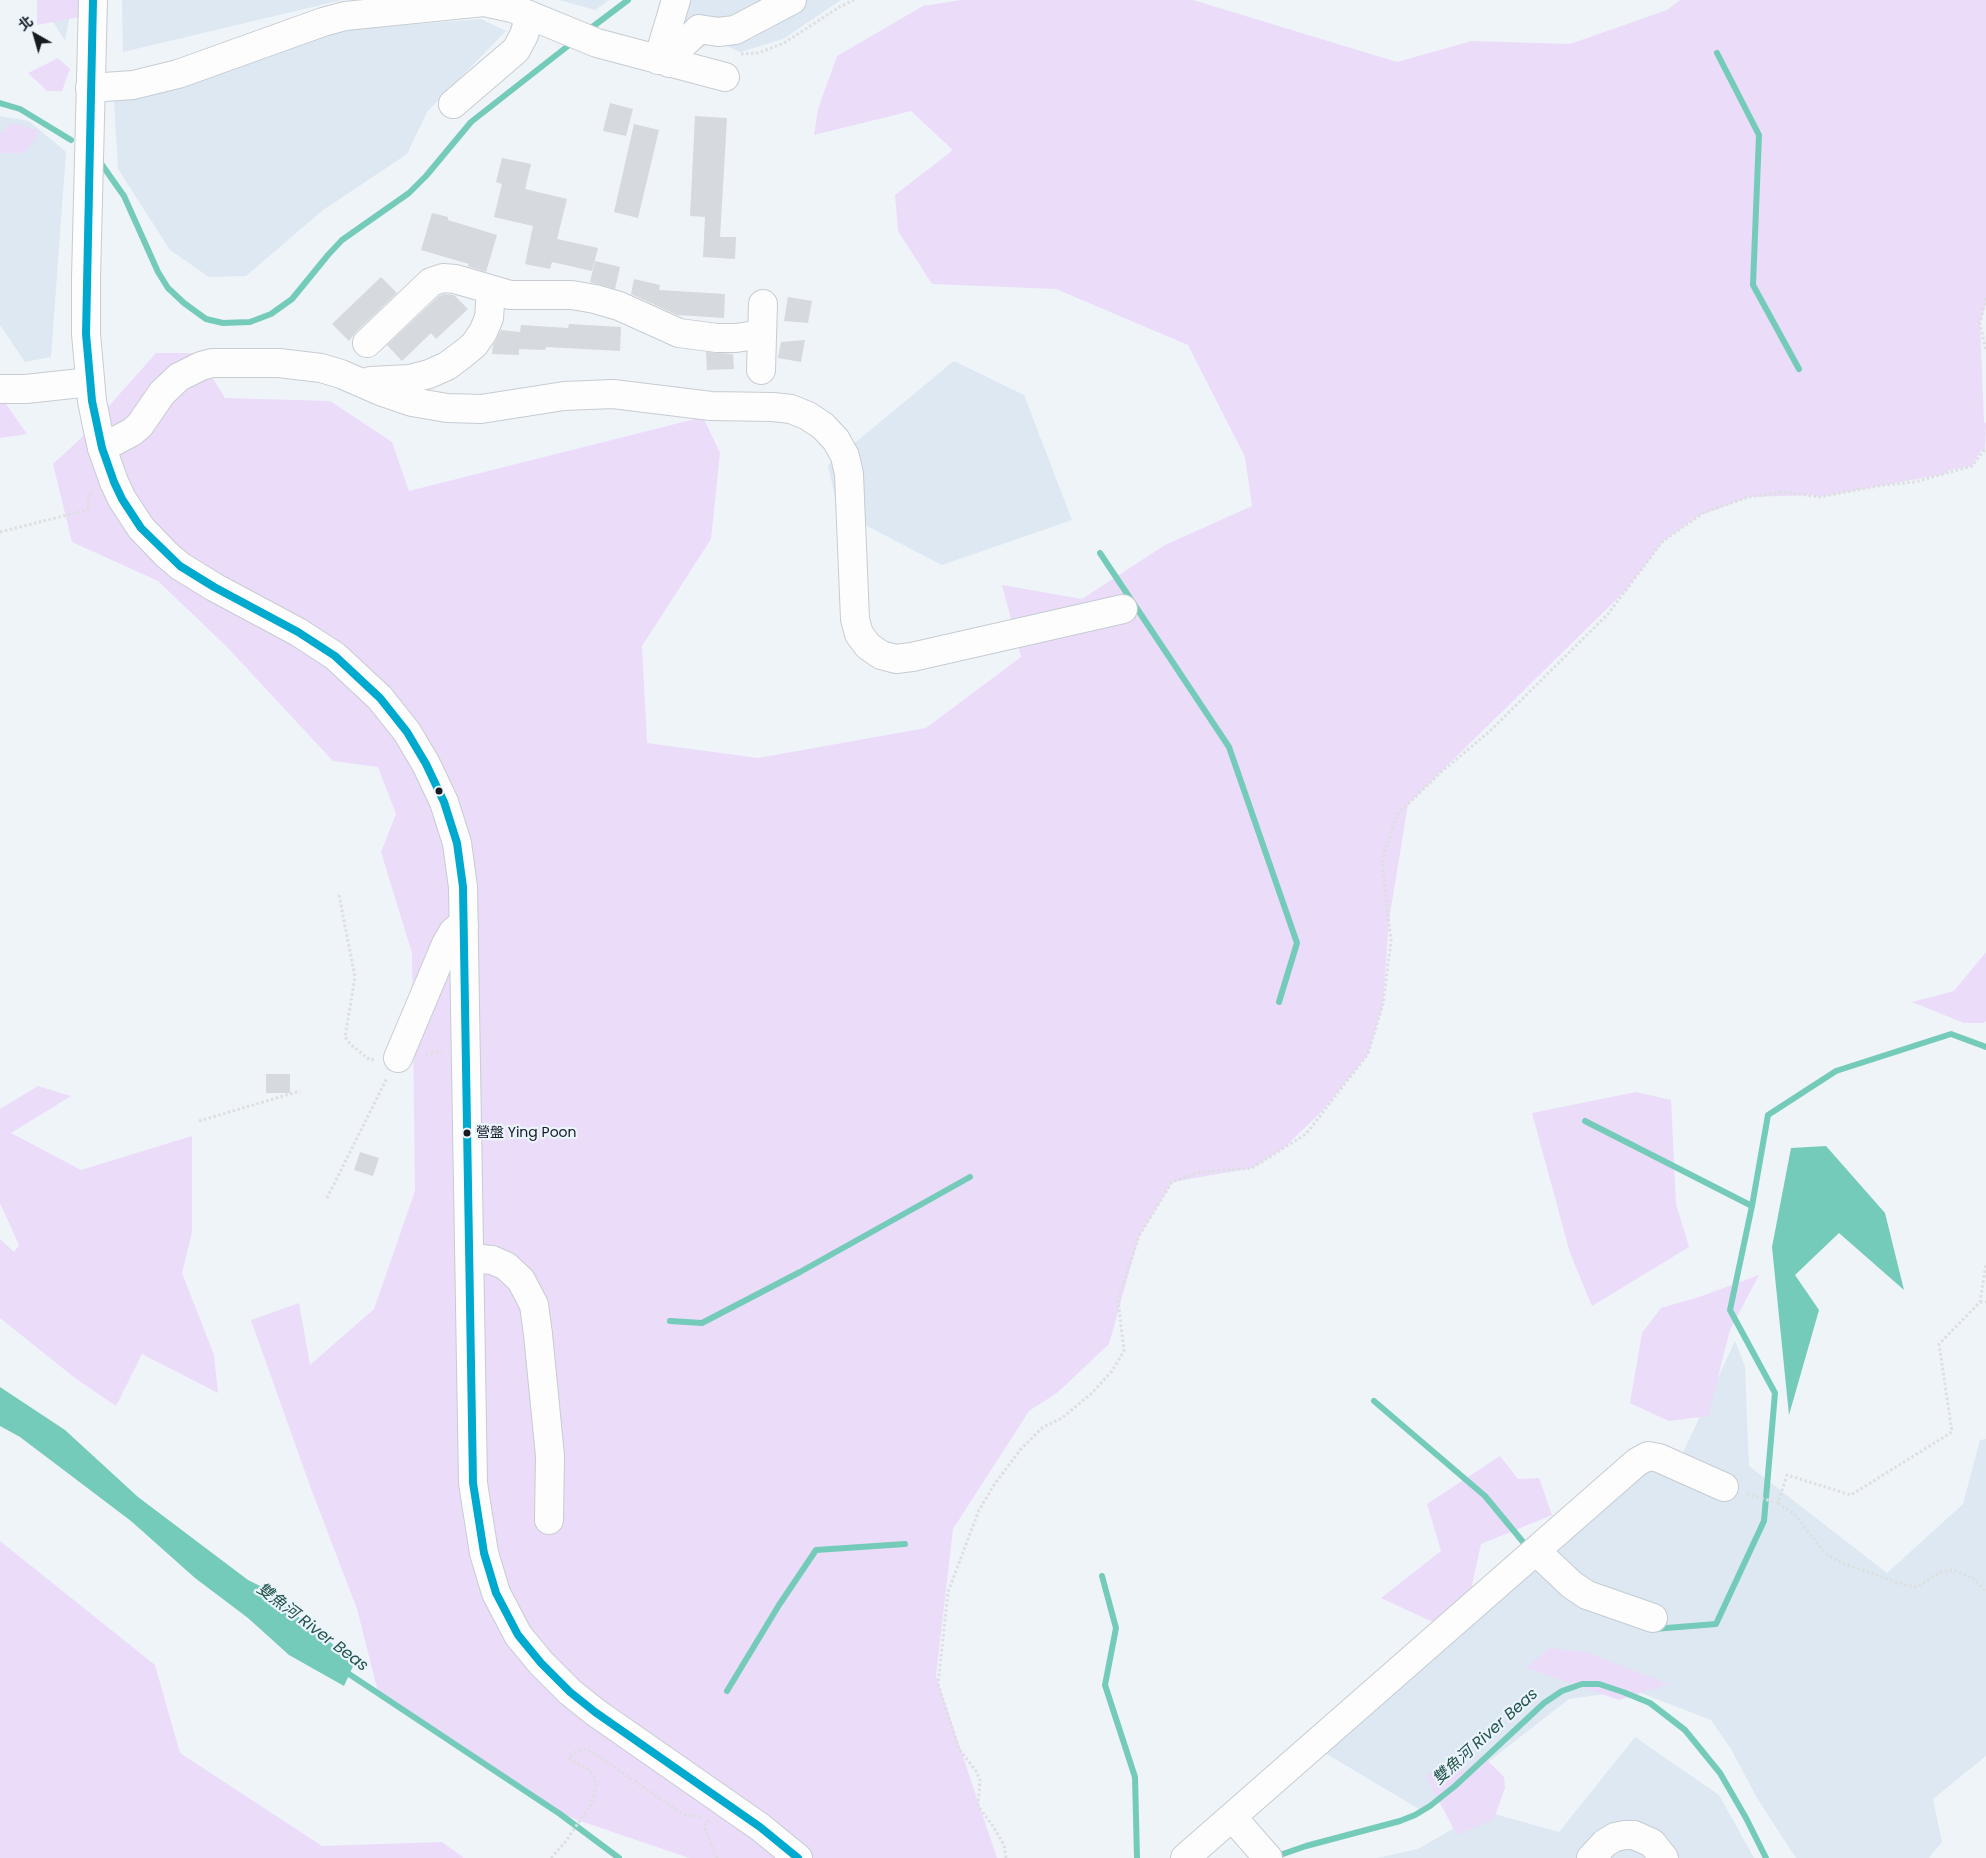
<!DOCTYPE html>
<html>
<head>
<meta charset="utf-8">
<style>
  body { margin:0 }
  #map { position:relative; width:1986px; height:1858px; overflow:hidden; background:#eff4f9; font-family:Poppins,"Noto Sans TC",sans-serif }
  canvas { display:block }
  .north { position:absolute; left:10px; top:10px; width:50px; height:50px; -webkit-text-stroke:4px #ebf4fd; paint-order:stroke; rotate:322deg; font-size:14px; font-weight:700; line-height:20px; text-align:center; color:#151b20 }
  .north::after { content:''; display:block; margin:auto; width:18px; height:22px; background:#151b20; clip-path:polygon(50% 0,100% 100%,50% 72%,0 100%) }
</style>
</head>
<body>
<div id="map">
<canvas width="1986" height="1858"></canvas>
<div class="north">北</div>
</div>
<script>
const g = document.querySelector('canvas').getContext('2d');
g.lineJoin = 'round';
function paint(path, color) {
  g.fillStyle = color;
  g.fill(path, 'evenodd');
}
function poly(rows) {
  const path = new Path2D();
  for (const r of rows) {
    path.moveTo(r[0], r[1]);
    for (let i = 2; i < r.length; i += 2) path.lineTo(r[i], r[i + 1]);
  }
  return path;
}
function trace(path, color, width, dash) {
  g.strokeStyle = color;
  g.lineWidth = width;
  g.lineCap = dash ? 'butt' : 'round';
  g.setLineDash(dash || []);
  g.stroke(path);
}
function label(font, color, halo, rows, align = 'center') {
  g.font = font + ' Poppins,"Noto Sans TC",sans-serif';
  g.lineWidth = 4.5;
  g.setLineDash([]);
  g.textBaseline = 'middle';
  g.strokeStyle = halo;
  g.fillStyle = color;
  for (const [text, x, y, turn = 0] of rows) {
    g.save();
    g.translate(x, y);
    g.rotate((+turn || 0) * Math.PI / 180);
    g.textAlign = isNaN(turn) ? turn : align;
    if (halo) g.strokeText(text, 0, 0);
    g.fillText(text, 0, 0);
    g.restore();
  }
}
paint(poly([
  [40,0,73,0,65,41],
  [122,0,342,0,123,52],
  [559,0,609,0,595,10],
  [684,0,841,0,783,39,740,52,717,42,708,44,690,56,672,35],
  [481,19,506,31,427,112,407,154,323,210,246,276,209,277,170,250,118,169,114,100,329,31],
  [0,116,29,121,66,152,51,357,25,362,0,325],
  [954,361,1024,395,1072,520,942,565,838,511,828,465],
  [1735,1341,1745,1366,1749,1466,1887,1573,1963,1504,1980,1440,1986,1439,1986,1756,1933,1799,1942,1842,1929,1858,1796,1858,1757,1798,1731,1749,1711,1720,1633,1690,1569,1699,1424,1812,1303,1740,1647,1449,1681,1457],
  [1635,1737,1719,1795,1754,1858,1377,1858,1418,1849,1484,1811,1559,1832]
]), '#dde8f2');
paint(poly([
  [37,0,102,0,101,13,37,25],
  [961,0,1193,0,1397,62,1472,41,1570,44,1667,10,1680,0,1986,0,1986,303,1980,323,1984,422,1986,423,1985,449,1981,451,1972,466,1950,470,1944,474,1819,497,1814,495,1749,497,1698,516,1663,541,1625,591,1408,804,1389,920,1383,1004,1368,1054,1324,1109,1285,1147,1252,1168,1172,1182,1139,1236,1109,1344,1057,1393,1029,1411,953,1529,936,1676,997,1858,689,1858,560,1814,378,1692,357,1609,310,1486,251,1320,299,1303,310,1365,374,1309,415,1191,412,953,381,852,396,814,378,767,333,761,226,646,158,581,72,542,53,464,77,442,156,353,197,353,225,398,330,401,392,442,409,491,703,417,720,453,711,539,642,646,647,743,758,758,926,728,1021,657,1002,585,1082,599,1165,545,1252,506,1245,457,1188,345,1056,289,932,284,898,231,895,195,953,150,911,111,814,135,818,109,837,56,923,6],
  [58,58,70,69,62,91,47,91,28,73],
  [13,123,40,131,25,153,0,153,0,133],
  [4,401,27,434,0,438,0,402],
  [1986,952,1986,1021,1984,1023,1964,1023,1912,1002,1954,991],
  [38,1086,71,1096,11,1133,81,1170,192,1136,192,1232,182,1273,214,1355,218,1393,142,1354,116,1406,75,1378,0,1318,0,1239,14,1252,19,1245,0,1203,0,1109],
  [1636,1092,1671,1100,1676,1204,1689,1247,1592,1306,1570,1253,1532,1113],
  [1759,1275,1730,1330,1708,1416,1669,1421,1630,1403,1642,1333,1661,1308,1699,1297],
  [1500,1456,1518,1479,1539,1478,1552,1515,1481,1544,1461,1635,1381,1598,1441,1551,1427,1504],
  [0,1541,155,1665,180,1753,322,1846,442,1842,464,1858,0,1858],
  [1550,1648,1585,1652,1669,1684,1619,1700,1526,1668],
  [1482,1755,1504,1777,1505,1788,1494,1819,1457,1835,1426,1777,1440,1762,1464,1771]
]), '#ebdcfa');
paint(poly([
  [1826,1146,1885,1213,1904,1290,1839,1233,1795,1275,1819,1310,1789,1415,1772,1247,1791,1148],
  [0,1387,65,1430,138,1497,248,1580,260,1586,355,1662,344,1686,289,1655,248,1618,195,1578,131,1521,20,1437,0,1426]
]), '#75cbb9');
trace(poly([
  [587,31,628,0],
  [1717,53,1759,135,1753,285,1799,369],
  [0,103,20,109,71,140],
  [100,162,124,196,158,272,168,288,184,303,206,319,223,323,250,322,271,314,292,299,328,255,342,240,409,193,426,176,471,122,573,42],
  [1100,553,1229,747,1297,943,1279,1002],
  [1585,1121,1752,1206],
  [670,1321,702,1323,800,1272,970,1177],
  [1374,1401,1485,1496,1528,1548],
  [1102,1576,1116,1628,1105,1685,1135,1777,1137,1858],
  [1654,1629,1716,1624,1764,1521,1775,1393,1730,1310,1752,1206,1768,1115,1836,1071,1951,1034,1986,1047],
  [343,1670,560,1814,619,1858],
  [727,1691,779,1605,816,1550,905,1544],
  [1274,1857,1306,1846,1400,1821,1415,1815,1430,1806,1455,1786,1544,1703,1562,1691,1582,1684,1599,1684,1623,1692,1650,1703,1685,1730,1720,1773,1746,1818,1766,1858]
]), '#75cbb9', 6);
paint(poly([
  [610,103,633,109,626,136,603,131],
  [695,116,727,118,720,237,736,237,735,259,703,257,705,217,690,216],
  [634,124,659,130,638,218,614,212],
  [502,158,531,164,525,189,567,199,557,239,598,248,592,271,552,262,550,269,525,264,533,226,494,217,502,184,496,182],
  [432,213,448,217,448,220,497,235,486,272,467,266,469,264,421,250],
  [595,261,620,267,615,289,590,282],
  [381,277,397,293,356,332,349,341,332,324],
  [634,279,660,285,659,290,725,294,724,318,677,315,631,294],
  [445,294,454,295,468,309,436,339,431,333,402,361,387,345,439,296],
  [788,297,812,301,808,323,784,321],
  [569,324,621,327,620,351,546,347,545,350,519,349,519,355,492,354,493,345,501,330,520,332,521,325,568,328],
  [805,340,801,362,778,358,781,342],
  [706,352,733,354,734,369,707,370],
  [266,1074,290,1074,290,1093,266,1093],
  [360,1152,379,1158,373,1176,354,1170]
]), '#d6d9de');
const minor = poly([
  [658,60,676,0],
  [669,63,672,55,699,29,718,32,735,30,792,0],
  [90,88,133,85,178,74,323,22,345,16,484,2,512,8,597,43,725,77],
  [453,104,516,50,524,35,528,22,526,14],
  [367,343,431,282,443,278,455,279,510,295,572,295,595,299,619,306,679,333,717,338,736,338,762,334],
  [761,370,763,304],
  [370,381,410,379,429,374,447,366,463,354,474,345,483,332,489,318,491,290],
  [0,389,26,389,90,382],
  [102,448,132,432,140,425,162,393,179,377,201,366,212,363,279,363,321,368,341,374,380,391,412,402,447,408,481,409,564,396,613,394,711,406,773,407,791,409,808,416,823,426,836,440,845,456,849,474,855,619,859,634,868,646,881,655,896,659,912,657,1123,609],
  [398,1058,446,944,453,932,459,927,464,926],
  [470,1258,492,1260,506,1266,521,1280,534,1305,538,1334,550,1456,549,1520],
  [1536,1551,1572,1585,1587,1595,1653,1618],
  [1233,1818,1268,1858],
  [1185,1858,1637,1462,1648,1456,1659,1458,1724,1487],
  [1591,1858,1605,1843,1615,1837,1625,1835,1634,1835,1652,1843,1664,1858]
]);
const major = poly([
  [93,0,86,278,86,334,92,401,97,426,102,448,114,482,122,499,141,528,167,555,180,566,214,587,298,632,335,656,380,698,407,732,426,764,444,802,457,843,463,887,473,1483,484,1553,496,1593,518,1635,541,1663,570,1692,595,1712,760,1827,798,1858]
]);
trace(minor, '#c6ccd1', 30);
trace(major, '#c6ccd1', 30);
trace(poly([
  [741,54,758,53,784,43,841,6,854,0],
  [1986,298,1980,323,1986,352],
  [0,532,83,511,89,508,88,498,93,490],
  [339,895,355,977,345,1037,350,1044,370,1060,375,1059],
  [426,1055,442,1051],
  [199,1121,300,1091],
  [327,1198,387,1078],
  [1980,1302,1986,1302],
  [1747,1494,1778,1503,1787,1475,1851,1495,1952,1432,1939,1344,1980,1302,1986,1265],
  [1778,1503,1795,1515,1826,1554,1842,1563,1905,1585,1917,1587,1940,1572,1953,1570,1973,1578,1986,1592],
  [709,1820,704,1827,717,1858],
  [551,1858,566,1841,592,1803,596,1785,594,1777,589,1770,569,1758,573,1753,583,1749,597,1755,683,1814,702,1817],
  [1006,1858,1004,1845,993,1826,978,1806,980,1780,976,1771,959,1749,938,1684,948,1592,979,1510,994,1485,1021,1449,1043,1427,1062,1418,1092,1393,1112,1371,1124,1351,1118,1300,1139,1236,1172,1182,1200,1172,1252,1168,1306,1134,1368,1054,1383,1004,1391,941,1382,860,1397,815,1440,773,1490,731,1608,614,1663,541,1705,512,1749,497,1785,492,1819,497,1884,485,1915,482,1972,466,1986,448]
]), '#dddfe1', 3, [2.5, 2.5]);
trace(minor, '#fdfdfe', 28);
trace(major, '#fdfdfe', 28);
trace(poly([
  [93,0,86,334,92,401,102,448,114,482,122,499,141,528,180,566,214,587,298,632,335,656,380,698,407,732,426,764,444,802,457,843,463,887,473,1483,484,1553,496,1593,518,1635,541,1663,570,1692,595,1712,760,1827,798,1858]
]), '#00a9ce', 8);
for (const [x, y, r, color] of [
  [439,791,4.5,"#151b20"],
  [467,1133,4.5,"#151b20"]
]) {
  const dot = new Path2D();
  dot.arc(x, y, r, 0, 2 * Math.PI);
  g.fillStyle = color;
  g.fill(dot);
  trace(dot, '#ebf4fd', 2);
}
label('14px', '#151b20', '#ebf4fd', [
  ["營盤 Ying Poon",476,1133]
], 'left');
label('italic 16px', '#225448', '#ebf4fd', [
  ["雙魚河 River Beas",312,1628,37],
  ["雙魚河 River Beas",1486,1737,-42]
]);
</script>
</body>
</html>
